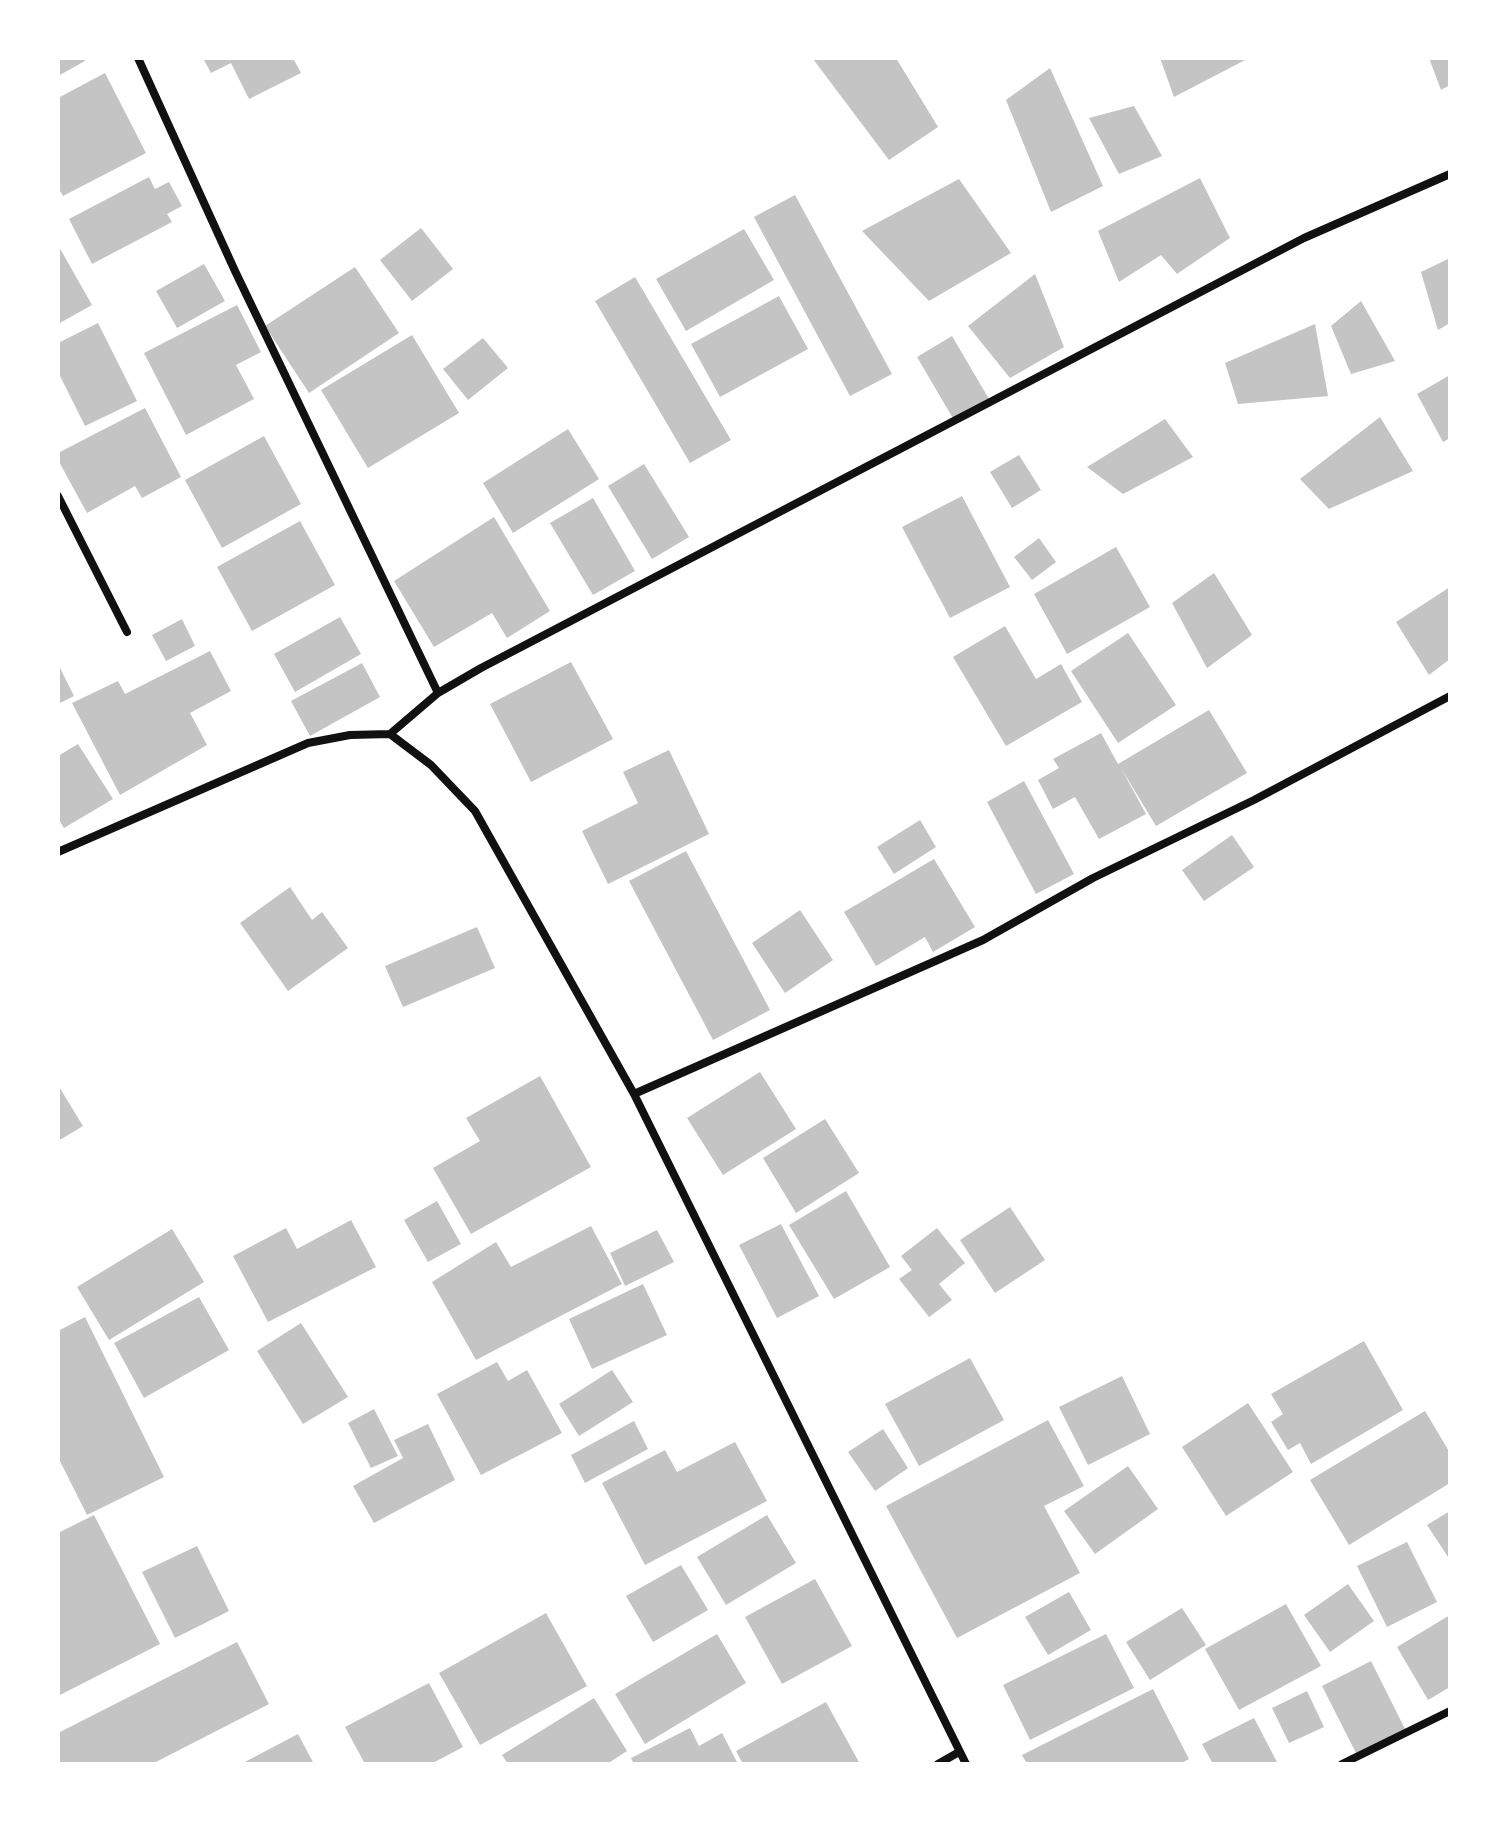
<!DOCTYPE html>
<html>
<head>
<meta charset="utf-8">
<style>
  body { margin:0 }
  #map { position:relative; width:1508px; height:1822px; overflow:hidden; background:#fff; font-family:Literata,serif }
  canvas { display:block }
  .frame { position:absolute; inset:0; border:60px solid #fff; pointer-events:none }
</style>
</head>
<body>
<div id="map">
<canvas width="1508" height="1822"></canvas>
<div class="frame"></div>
</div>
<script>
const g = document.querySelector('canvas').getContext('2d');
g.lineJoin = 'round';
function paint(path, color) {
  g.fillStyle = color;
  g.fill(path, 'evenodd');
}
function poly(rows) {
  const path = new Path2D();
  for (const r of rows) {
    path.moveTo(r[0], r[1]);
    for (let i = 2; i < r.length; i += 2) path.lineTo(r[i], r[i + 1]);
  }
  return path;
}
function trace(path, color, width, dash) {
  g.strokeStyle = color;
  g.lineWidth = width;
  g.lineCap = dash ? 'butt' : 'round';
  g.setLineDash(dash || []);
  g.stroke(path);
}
paint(poly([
  [58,58,83,58,85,61,58,76],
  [203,58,293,58,301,73,249,99,231,63,211,73],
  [896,58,938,127,889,160,813,59],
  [1160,58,1249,58,1174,97],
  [1429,58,1450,58,1450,85,1441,90],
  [1050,68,1103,186,1051,212,1006,100],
  [105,73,146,153,63,196,58,187,58,98],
  [1134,106,1162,156,1119,174,1089,118],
  [149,177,155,189,169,182,182,206,167,214,172,222,92,264,69,219],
  [1200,178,1230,238,1177,274,1161,255,1119,282,1098,231],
  [959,179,1011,253,929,301,862,231],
  [795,195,892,374,850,396,754,217],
  [421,228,453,269,412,301,380,260],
  [744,229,774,280,686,331,656,279],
  [58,245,92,305,58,324],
  [1450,258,1450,323,1438,330,1421,272],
  [204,264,225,301,177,328,156,291],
  [355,267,399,333,309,393,265,326],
  [1035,274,1064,347,1010,378,968,326],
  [635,277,731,440,690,463,595,301],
  [779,296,808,349,720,397,691,344],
  [1361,301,1395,361,1351,374,1331,326],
  [237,305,261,352,236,365,254,399,186,435,144,353],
  [98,323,137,401,85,426,58,372,58,343],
  [1315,324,1328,396,1238,404,1225,363],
  [412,335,459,413,368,468,321,390],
  [952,336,989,399,954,420,917,357],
  [483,338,508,368,468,400,443,369],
  [1450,375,1450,438,1443,442,1417,394],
  [145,408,181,477,142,498,135,486,87,513,58,460,58,453],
  [1380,417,1413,471,1329,509,1300,479],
  [1165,419,1193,457,1123,494,1087,467],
  [568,429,599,479,513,533,483,483],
  [264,436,301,504,222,548,185,480],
  [1019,455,1041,490,1012,508,990,472],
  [644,464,689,537,652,559,608,486],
  [962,496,1010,587,950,618,902,527],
  [593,498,635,571,593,595,550,523],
  [494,517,550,611,507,638,492,613,434,647,394,581],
  [300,521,335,585,252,631,217,567],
  [1039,538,1056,562,1032,580,1014,557],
  [1116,547,1150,607,1067,654,1034,594],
  [1214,573,1252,635,1207,668,1172,603],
  [1450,587,1450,659,1429,675,1396,622],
  [340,617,361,654,295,692,274,654],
  [182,619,195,646,166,661,152,635],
  [1005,626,1036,679,1061,664,1082,702,1006,746,953,657],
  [1128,633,1176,705,1118,743,1071,671],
  [210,651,231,691,190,713,207,745,120,795,72,703,118,681,125,694],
  [571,662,613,739,531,782,490,704],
  [362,663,380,697,310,736,291,701],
  [58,664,74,696,58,704],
  [1209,710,1247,773,1156,826,1121,768,1146,814,1099,839,1075,797,1053,809,1038,780,1059,768,1053,759,1101,733,1118,764],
  [78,744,113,799,64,828,58,818,58,756],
  [669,750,709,834,608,884,582,831,638,803,623,772],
  [1024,781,1074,874,1036,894,987,802],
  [920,820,936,847,894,874,877,847],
  [1232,835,1254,867,1204,901,1182,870],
  [686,851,770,1010,713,1040,629,881],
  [934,859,975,927,933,952,925,937,876,966,844,912],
  [290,887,312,920,322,912,348,948,288,991,240,923],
  [800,910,833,960,785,993,752,943],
  [477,927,495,968,403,1007,385,966],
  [760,1072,796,1129,723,1175,687,1118],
  [540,1076,591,1167,471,1234,433,1168,480,1141,466,1118],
  [58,1085,83,1126,58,1141],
  [825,1119,859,1173,796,1213,763,1158],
  [846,1191,890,1267,834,1299,789,1225],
  [437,1201,461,1244,428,1262,404,1220],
  [1010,1207,1045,1260,995,1293,960,1240],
  [351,1220,376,1267,268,1322,233,1256,286,1228,297,1249],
  [781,1224,819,1296,777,1318,739,1245],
  [591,1226,622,1284,476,1360,432,1282,496,1242,511,1267],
  [937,1228,965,1263,939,1284,952,1300,929,1317,899,1279,912,1270,901,1256],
  [172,1229,204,1282,109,1340,77,1287],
  [657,1230,674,1262,625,1286,610,1253],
  [643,1284,667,1335,592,1369,569,1319],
  [199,1297,229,1350,144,1398,114,1343],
  [85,1317,164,1477,87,1515,58,1457,58,1331],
  [301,1323,348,1397,303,1424,257,1351],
  [1364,1341,1403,1410,1311,1464,1300,1443,1288,1450,1271,1422,1283,1414,1271,1394],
  [970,1358,1004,1420,919,1466,885,1404],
  [497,1362,508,1381,527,1370,562,1433,481,1475,437,1394],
  [612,1370,633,1402,579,1436,559,1404],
  [1122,1376,1150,1434,1088,1465,1059,1407],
  [1248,1403,1293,1472,1226,1516,1182,1447],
  [374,1409,398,1456,371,1468,348,1423],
  [1425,1411,1450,1453,1450,1483,1349,1545,1310,1480],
  [1048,1420,1084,1486,1044,1506,1080,1573,957,1638,886,1506],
  [634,1421,648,1449,585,1483,571,1455],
  [428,1424,455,1480,374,1523,353,1486,403,1458,394,1440],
  [883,1429,908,1468,875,1491,848,1452],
  [735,1442,767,1501,645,1565,602,1483,665,1450,677,1472],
  [1128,1466,1158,1509,1095,1554,1064,1511],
  [1450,1511,1450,1560,1427,1525],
  [94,1515,160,1644,58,1696,58,1533],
  [767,1515,796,1563,726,1605,697,1557],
  [1407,1542,1437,1602,1387,1627,1357,1566],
  [197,1546,229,1611,175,1638,142,1572],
  [681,1565,708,1610,653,1642,626,1596],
  [815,1579,852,1646,782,1684,745,1617],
  [1348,1584,1374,1621,1330,1652,1304,1615],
  [1069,1592,1091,1630,1048,1655,1025,1617],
  [1286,1604,1321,1666,1239,1710,1205,1649],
  [1182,1608,1206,1645,1150,1680,1126,1642],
  [546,1613,587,1686,480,1745,439,1673],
  [1450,1615,1450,1687,1428,1700,1397,1647],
  [717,1634,746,1683,645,1744,615,1694],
  [1106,1634,1134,1688,1030,1740,1003,1685],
  [237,1642,269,1704,152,1764,58,1764,58,1733],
  [1371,1661,1406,1731,1357,1755,1322,1686],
  [429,1683,463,1747,431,1764,365,1764,345,1727],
  [1153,1689,1189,1759,1180,1764,1027,1764,1022,1755],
  [1307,1691,1324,1727,1289,1743,1272,1708],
  [594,1698,627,1751,607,1764,508,1764,502,1755],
  [826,1702,860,1764,743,1764,736,1751],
  [1254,1718,1278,1764,1213,1764,1202,1744],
  [690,1728,699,1746,722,1733,738,1764,634,1764,631,1758],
  [298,1734,314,1764,241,1764]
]), '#c4c4c4');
trace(poly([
  [138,58,235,271,438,693],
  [58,496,127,632],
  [390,734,438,693,481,668,1304,238,1450,174],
  [58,852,308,743,350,735,390,734,431,765,475,811,634,1094,966,1764],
  [634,1094,983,940,1093,878,1254,800,1450,696],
  [938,1764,959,1752],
  [1342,1764,1450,1711]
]), '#111', 8);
</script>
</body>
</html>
